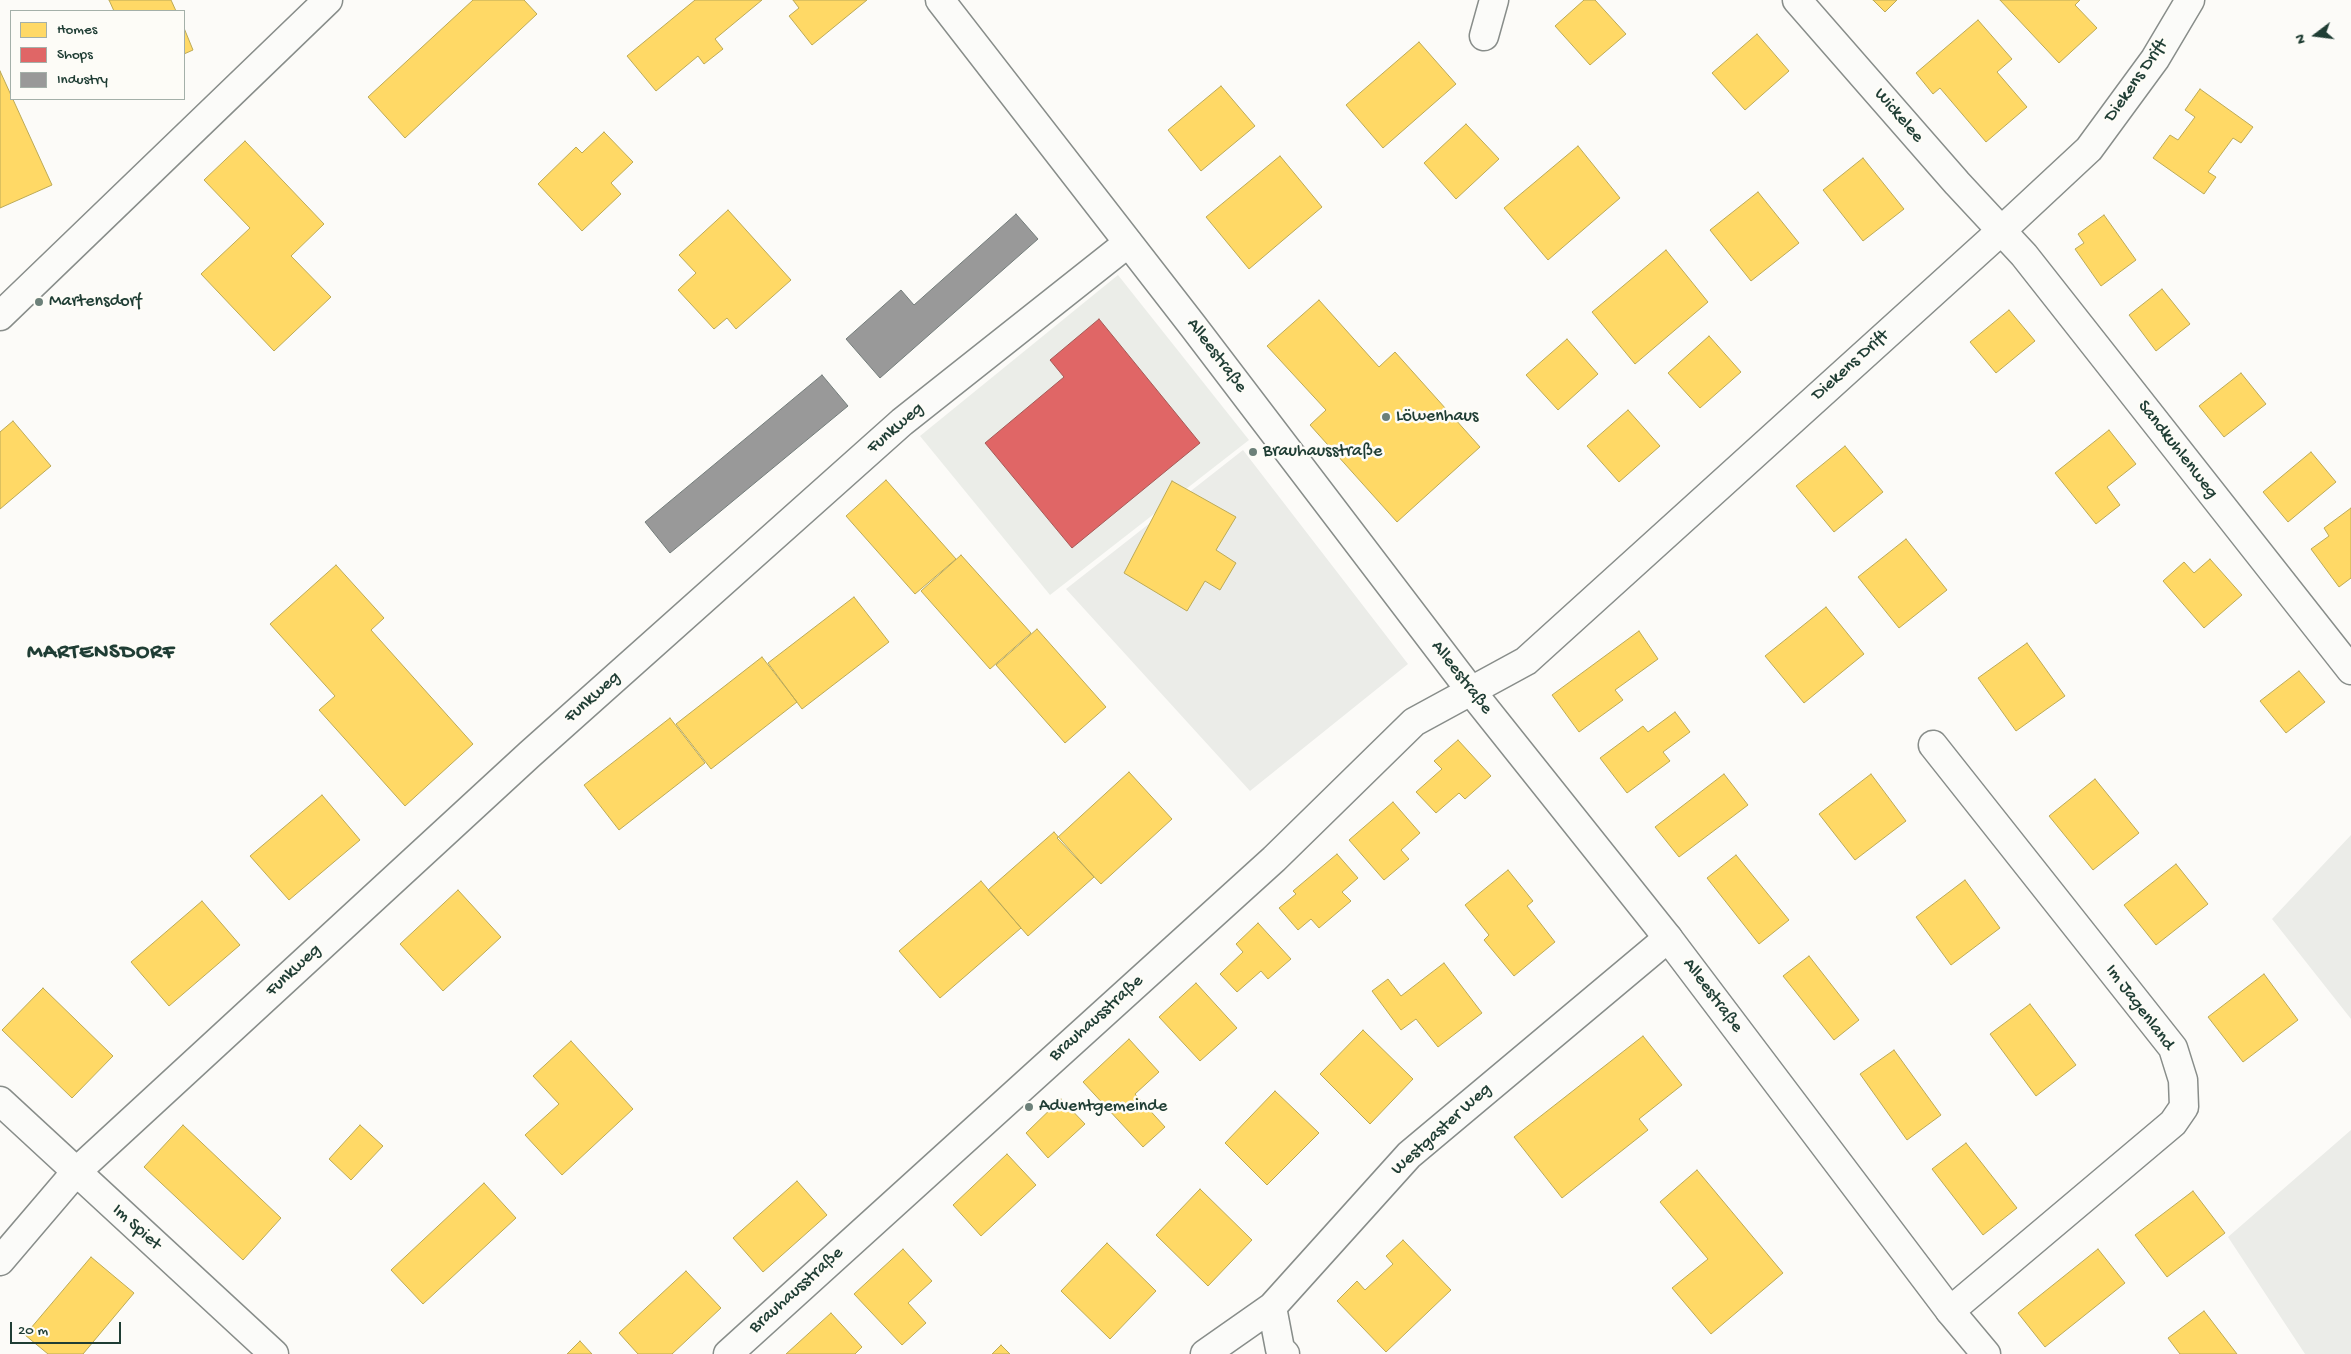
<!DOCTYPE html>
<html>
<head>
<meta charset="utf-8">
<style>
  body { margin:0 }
  #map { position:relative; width:2351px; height:1354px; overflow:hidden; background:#fcfbf8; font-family:"Gochi Hand",sans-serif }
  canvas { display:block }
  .legend { position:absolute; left:10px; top:10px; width:175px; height:90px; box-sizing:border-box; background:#fdfcf7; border:1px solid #a4b0a9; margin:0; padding:6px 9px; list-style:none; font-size:15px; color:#1f3d34 }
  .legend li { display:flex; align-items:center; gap:10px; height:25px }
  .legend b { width:25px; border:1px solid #a4b0a9 }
  .north { position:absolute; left:2291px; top:10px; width:50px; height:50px; -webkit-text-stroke:4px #fdfcf7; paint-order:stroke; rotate:255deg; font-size:14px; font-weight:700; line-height:20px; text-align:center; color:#1f3d34 }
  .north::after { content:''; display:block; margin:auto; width:18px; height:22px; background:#1f3d34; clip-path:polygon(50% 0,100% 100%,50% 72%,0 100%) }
  .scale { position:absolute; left:10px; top:1322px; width:111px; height:22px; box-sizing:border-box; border:2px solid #1f3d34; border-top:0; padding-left:6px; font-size:15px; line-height:18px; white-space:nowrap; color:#1f3d34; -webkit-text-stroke:4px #fdfcf7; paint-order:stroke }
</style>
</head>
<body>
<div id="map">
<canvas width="2351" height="1354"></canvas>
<ul class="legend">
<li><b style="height:14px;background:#ffd966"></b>Homes</li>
<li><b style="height:14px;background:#e06666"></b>Shops</li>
<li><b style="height:14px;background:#999"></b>Industry</li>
</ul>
<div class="north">N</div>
<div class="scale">20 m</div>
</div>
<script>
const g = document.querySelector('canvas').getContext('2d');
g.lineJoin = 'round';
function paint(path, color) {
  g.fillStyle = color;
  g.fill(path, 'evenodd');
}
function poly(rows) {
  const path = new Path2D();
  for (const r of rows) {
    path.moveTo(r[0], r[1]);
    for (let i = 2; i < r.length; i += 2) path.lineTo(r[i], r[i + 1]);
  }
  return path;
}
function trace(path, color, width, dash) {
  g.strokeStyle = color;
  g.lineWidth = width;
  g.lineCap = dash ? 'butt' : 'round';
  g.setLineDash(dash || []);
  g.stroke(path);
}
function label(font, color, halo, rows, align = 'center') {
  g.font = font + ' "Gochi Hand",sans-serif';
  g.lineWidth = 5;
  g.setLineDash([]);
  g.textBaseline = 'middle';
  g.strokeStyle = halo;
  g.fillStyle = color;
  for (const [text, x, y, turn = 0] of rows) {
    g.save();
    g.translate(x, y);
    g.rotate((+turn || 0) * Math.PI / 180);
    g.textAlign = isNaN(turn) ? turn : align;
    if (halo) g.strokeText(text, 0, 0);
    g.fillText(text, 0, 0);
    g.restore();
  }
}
paint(poly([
  [1118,275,1249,440,1050,595,920,436]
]), '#ebede8');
paint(poly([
  [1243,450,1408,664,1250,791,1066,589],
  [2351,835,2351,1019,2272,919],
  [2351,1130,2351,1354,2305,1354,2228,1237]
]), '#ebece8');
const homes = poly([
  [109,0,171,0,176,11,114,11,109,0],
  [473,0,524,0,537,14,405,138,368,97,473,0],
  [695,0,762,0,715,39,723,49,704,64,698,56,656,91,627,56,695,0],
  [793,0,867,0,812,45,789,16,799,8,793,0],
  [1584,0,1595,0,1626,34,1590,65,1555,26,1584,0],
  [1873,0,1897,0,1885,12,1873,0],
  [2000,0,2080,0,2075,5,2097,28,2059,63,2000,0],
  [1978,20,2012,59,1997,72,2027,107,1986,142,1940,88,1933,94,1916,73,1978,20],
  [184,28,193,50,184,54,184,28],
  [1757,34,1789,71,1745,110,1712,73,1757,34],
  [1419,42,1456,84,1383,148,1346,105,1419,42],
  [0,71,52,185,0,208,0,71],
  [1221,86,1255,126,1201,171,1168,130,1221,86],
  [2200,89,2253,127,2241,143,2233,138,2208,172,2216,177,2204,194,2153,158,2170,135,2178,140,2195,117,2185,110,2200,89],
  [1466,124,1499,159,1456,199,1424,163,1466,124],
  [604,132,633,162,611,183,621,194,582,231,538,184,576,147,582,153,604,132],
  [245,141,324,224,291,256,331,297,274,351,201,274,250,228,204,180,245,141],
  [1578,146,1620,198,1548,260,1504,208,1578,146],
  [1280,156,1322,207,1249,269,1206,217,1280,156],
  [1863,158,1904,209,1863,241,1823,190,1863,158],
  [1758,192,1799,243,1751,281,1710,230,1758,192],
  [728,210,791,280,736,329,727,318,714,329,678,290,696,273,679,255,728,210],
  [2104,215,2136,260,2101,286,2075,249,2084,243,2078,234,2104,215],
  [1666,250,1708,302,1635,364,1592,312,1666,250],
  [2162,289,2190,324,2156,351,2129,315,2162,289],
  [1319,300,1379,367,1395,352,1480,447,1397,522,1310,425,1326,410,1267,346,1319,300],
  [2009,310,2035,341,1996,373,1970,342,2009,310],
  [1709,336,1741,372,1700,408,1668,373,1709,336],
  [1567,339,1598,374,1558,410,1526,375,1567,339],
  [2241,373,2266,404,2224,437,2199,406,2241,373],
  [1628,410,1660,446,1619,482,1587,446,1628,410],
  [13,421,51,466,0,509,0,432,13,421],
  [2109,430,2136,464,2107,487,2120,505,2096,524,2055,473,2109,430],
  [1845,446,1883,492,1834,532,1796,486,1845,446],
  [2311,452,2336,482,2288,522,2263,492,2311,452],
  [886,480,956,559,915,594,846,516,886,480],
  [1172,481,1236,517,1216,550,1236,563,1220,590,1205,581,1187,611,1124,573,1172,481],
  [2351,508,2351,578,2339,587,2311,549,2329,536,2324,528,2351,508],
  [1906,539,1947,590,1899,628,1858,577,1906,539],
  [961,555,1031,633,990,669,921,591,961,555],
  [2210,559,2242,595,2204,628,2163,581,2184,562,2194,573,2210,559],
  [336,565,384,618,371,630,473,744,405,806,319,710,335,696,270,624,336,565],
  [854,597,889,642,802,709,768,663,854,597],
  [1826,607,1864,654,1804,703,1765,656,1826,607],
  [1037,629,1106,707,1065,743,996,665,1037,629],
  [1639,631,1658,659,1615,690,1623,700,1579,732,1552,695,1639,631],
  [2027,643,2065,696,2016,731,1978,678,2027,643],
  [762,657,797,702,711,769,676,724,762,657],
  [2299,671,2325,702,2286,733,2260,701,2299,671],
  [1675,712,1690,732,1663,752,1670,761,1627,793,1600,758,1643,726,1648,732,1675,712],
  [670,718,705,763,619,830,584,785,670,718],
  [1458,740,1491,776,1465,799,1459,793,1436,813,1416,792,1442,769,1434,761,1458,740],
  [1129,772,1172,819,1101,884,1057,838,1129,772],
  [1724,774,1748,805,1679,857,1655,827,1724,774],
  [1871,774,1906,821,1855,860,1819,814,1871,774],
  [2095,779,2139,833,2093,870,2049,816,2095,779],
  [322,795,360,840,289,900,250,856,322,795],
  [1393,802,1420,833,1401,850,1409,859,1384,880,1349,840,1393,802],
  [1054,832,1094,877,1028,936,988,890,1054,832],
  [1337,854,1358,878,1342,892,1351,901,1319,928,1311,919,1298,930,1279,908,1296,894,1293,891,1337,854],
  [1736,855,1789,920,1759,944,1707,878,1736,855],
  [2176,864,2208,904,2156,945,2124,905,2176,864],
  [1508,870,1533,901,1527,906,1555,942,1514,976,1484,940,1489,935,1465,905,1508,870],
  [1965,880,2000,928,1951,965,1916,917,1965,880],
  [981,881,1021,928,940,998,899,951,981,881],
  [458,890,501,937,443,991,400,944,458,890],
  [202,901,240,945,169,1006,131,962,202,901],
  [1258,923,1291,959,1268,979,1261,971,1237,992,1220,974,1243,952,1236,944,1258,923],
  [1809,956,1859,1020,1834,1040,1783,976,1809,956],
  [1444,963,1482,1013,1438,1047,1416,1019,1401,1030,1372,991,1388,979,1401,996,1444,963],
  [2264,974,2298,1020,2243,1062,2208,1017,2264,974],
  [1196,983,1237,1028,1200,1061,1159,1017,1196,983],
  [43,988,113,1056,72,1098,2,1030,43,988],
  [2030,1004,2076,1065,2036,1096,1990,1034,2030,1004],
  [1363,1030,1413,1079,1370,1124,1320,1074,1363,1030],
  [1643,1036,1682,1085,1639,1119,1648,1130,1562,1198,1514,1137,1643,1036],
  [1129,1039,1159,1072,1135,1094,1165,1127,1143,1147,1083,1082,1129,1039],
  [571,1041,633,1109,562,1175,525,1135,559,1104,533,1076,571,1041],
  [1894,1050,1941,1115,1907,1140,1860,1074,1894,1050],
  [1275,1091,1319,1133,1267,1185,1225,1143,1275,1091],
  [1061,1099,1085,1124,1048,1158,1026,1133,1061,1099],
  [183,1125,281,1218,243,1260,144,1167,183,1125],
  [360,1125,383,1146,351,1180,329,1159,360,1125],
  [1966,1143,2017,1208,1983,1235,1932,1169,1966,1143],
  [1007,1154,1036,1185,981,1236,953,1205,1007,1154],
  [1697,1170,1783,1273,1711,1334,1672,1288,1708,1259,1660,1202,1697,1170],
  [797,1181,827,1215,763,1272,733,1238,797,1181],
  [484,1183,516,1218,423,1304,391,1270,484,1183],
  [1200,1189,1252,1240,1208,1286,1156,1235,1200,1189],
  [2193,1191,2225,1233,2167,1277,2135,1235,2193,1191],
  [1403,1240,1451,1290,1386,1352,1337,1301,1357,1281,1365,1290,1393,1264,1386,1256,1403,1240],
  [1107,1243,1156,1291,1110,1339,1061,1291,1107,1243],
  [903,1249,932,1281,908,1303,926,1323,902,1345,854,1294,903,1249],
  [2098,1249,2125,1283,2045,1347,2018,1313,2098,1249],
  [91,1257,134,1293,83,1354,48,1354,25,1335,91,1257],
  [686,1271,721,1308,672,1354,638,1354,619,1333,686,1271],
  [2204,1311,2237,1354,2180,1354,2168,1338,2204,1311],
  [831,1313,862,1347,855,1354,786,1354,831,1313],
  [580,1341,592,1354,567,1354,580,1341],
  [1001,1345,1010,1354,992,1354,1001,1345]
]);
paint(homes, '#ffd966');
trace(homes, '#bcaa57', 1);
const shops = poly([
  [1099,319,1200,443,1072,548,985,443,1064,377,1050,360,1099,319]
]);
paint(shops, '#e06666');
trace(shops, '#a65a57', 1);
const industry = poly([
  [1016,214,1038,239,880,378,846,339,901,290,914,305,1016,214],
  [822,375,848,406,670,553,645,522,822,375]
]);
paint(industry, '#999');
trace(industry, '#747d7b', 1);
const street = poly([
  [1797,0,1957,183,2024,255,2351,670],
  [1484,36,1494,0],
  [0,316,328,0],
  [1933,745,2173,1048,2183,1080,2184,1107,2173,1123,1950,1311],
  [0,1101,274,1354],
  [0,1261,75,1173,530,754,902,422,1128,243],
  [1272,1307,1280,1349,1285,1354],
  [728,1354,1274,859,1414,722,1526,661,2002,230,2089,149,2155,59,2190,0],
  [1205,1354,1272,1307,1409,1155,1668,938]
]);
const secondary = poly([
  [940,0,1193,326,1471,691,1668,938,1950,1311,1986,1354]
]);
trace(street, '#888d8a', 31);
trace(secondary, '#888d8a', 31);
trace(street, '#fbfbf9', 28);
trace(secondary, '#fbfbf9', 28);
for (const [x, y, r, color] of [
  [39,302,5,"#6c8079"],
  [1386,417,5,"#6c8079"],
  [1253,452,5,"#6c8079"],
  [1029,1107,5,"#6c8079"]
]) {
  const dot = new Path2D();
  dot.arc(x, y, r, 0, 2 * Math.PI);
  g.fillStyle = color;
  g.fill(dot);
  trace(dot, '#fdfcf7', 2);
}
label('18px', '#1f3d34', '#fdfcf7', [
  ["Diekens Drift",2137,81,-55],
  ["Wickelee",1898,116,49],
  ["Alleestraße",1216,356,53],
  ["Diekens Drift",1851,366,-42],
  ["Funkweg",896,429,-41],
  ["Sandkuhlenweg",2177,450,52],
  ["Alleestraße",1461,678,52],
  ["Funkweg",593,698,-42],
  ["Funkweg",294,971,-43],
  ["Alleestraße",1712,996,53],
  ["Im Jagenland",2139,1008,53],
  ["Brauhausstraße",1097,1019,-42],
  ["Westgaster Weg",1442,1130,-42],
  ["Im Spiet",136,1228,42],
  ["Brauhausstraße",797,1291,-42]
]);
label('18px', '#1f3d34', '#fdfcf7', [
  ["Martensdorf",49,302],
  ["Löwenhaus",1396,417],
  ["Brauhausstraße",1263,452],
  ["Adventgemeinde",1039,1107]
], 'left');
g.letterSpacing = '1px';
label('bold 22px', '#1f3d34', '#fdfcf7', [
  ["MARTENSDORF",101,654]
]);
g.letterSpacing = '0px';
</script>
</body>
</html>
